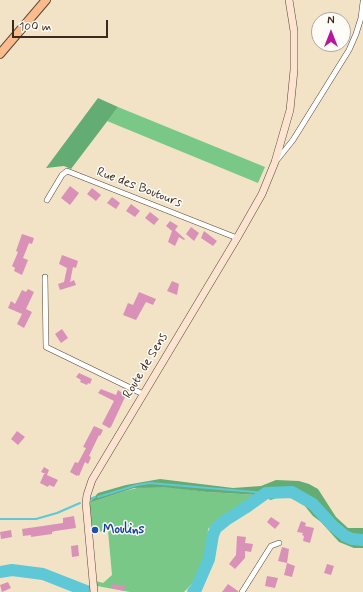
<!DOCTYPE html>
<html>
<head>
<meta charset="utf-8">
<style>
  body { margin:0 }
  #map { position:relative; width:363px; height:592px; overflow:hidden; background:#f2e3c6; font-family:Mynerve,sans-serif }
  canvas { display:block }
  .north { position:absolute; left:311px; top:12px; width:40px; height:40px; box-sizing:border-box; background:#fdfcf7; border:1px solid #afa8a0; border-radius:50%; rotate:0deg; font-size:11px; font-weight:700; line-height:16px; text-align:center; color:#3b2a1e }
  .north::after { content:''; display:block; margin:auto; width:14px; height:18px; background:#b5179e; clip-path:polygon(50% 0,100% 100%,50% 72%,0 100%) }
  .scale { position:absolute; left:12px; top:20px; width:96px; height:18px; box-sizing:border-box; border:2px solid #3b2a1e; border-top:0; padding-left:5px; font-size:12px; line-height:14px; white-space:nowrap; color:#3b2a1e; -webkit-text-stroke:3px #fdfcf7; paint-order:stroke }
</style>
</head>
<body>
<div id="map">
<canvas width="363" height="592"></canvas>
<div class="north">N</div>
<div class="scale">100 m</div>
</div>
<script>
const g = document.querySelector('canvas').getContext('2d');
g.lineJoin = 'round';
function paint(path, color) {
  g.fillStyle = color;
  g.fill(path, 'evenodd');
}
function poly(rows) {
  const path = new Path2D();
  for (const r of rows) {
    path.moveTo(r[0], r[1]);
    for (let i = 2; i < r.length; i += 2) path.lineTo(r[i], r[i + 1]);
  }
  return path;
}
function trace(path, color, width, dash) {
  g.strokeStyle = color;
  g.lineWidth = width;
  g.lineCap = dash ? 'butt' : 'round';
  g.setLineDash(dash || []);
  g.stroke(path);
}
function label(font, color, halo, rows, align = 'center') {
  g.font = font + ' Mynerve,sans-serif';
  g.lineWidth = 3;
  g.setLineDash([]);
  g.textBaseline = 'middle';
  g.strokeStyle = halo;
  g.fillStyle = color;
  for (const [text, x, y, turn = 0] of rows) {
    g.save();
    g.translate(x, y);
    g.rotate((+turn || 0) * Math.PI / 180);
    g.textAlign = isNaN(turn) ? turn : align;
    if (halo) g.strokeText(text, 0, 0);
    g.fillText(text, 0, 0);
    g.restore();
  }
}
paint(poly([
  [118,107,265,167,258,183,107,121],
  [141,487,170,487,207,492,258,495,222,517,208,529,207,548,202,564,192,584,184,592,130,592,97,586,96,581,103,583,112,575,108,531,92,532,89,503,125,491]
]), '#7ac887');
paint(poly([
  [98,98,118,107,71,169,64,166,46,168],
  [160,479,233,488,261,486,276,480,299,481,309,484,318,489,336,517,348,528,363,528,363,548,354,548,339,542,321,522,313,516,304,505,294,499,287,497,276,498,271,500,258,495,207,492,164,487,134,488,89,503,98,493,126,485]
]), '#63ac74');
trace(poly([
  [98,497,137,485,150,483,266,493],
  [90,499,95,497],
  [0,519,36,519,57,513,80,503]
]), '#5ec8d7', 2);
trace(poly([
  [0,572,12,570,43,574,89,592],
  [193,592,196,589,209,559,213,535,216,528,226,520,245,508,266,493,292,492,313,504,332,525,345,536,352,539,363,540]
]), '#5ec8d7', 12);
paint(poly([
  [70,186,79,193,70,205,61,198],
  [92,188,101,195,96,201,87,194],
  [112,197,120,203,116,209,107,203],
  [131,204,140,211,135,217,126,211],
  [150,212,159,219,154,225,145,218],
  [170,221,178,226,175,230,185,239,184,240,179,237,175,246,168,242,172,231,166,226],
  [191,227,199,233,194,241,186,234],
  [204,231,217,241,213,246,201,238],
  [22,234,34,238,32,244,29,243,23,258,28,260,22,275,14,271,15,268,12,266,18,252,16,251],
  [62,255,78,261,76,268,73,267,70,282,74,280,76,285,60,290,58,284,64,282,67,268,59,264],
  [172,281,179,284,177,295,167,291],
  [28,289,34,292,26,309,32,312,24,328,17,324,22,314,8,308,11,301,15,304,22,290,26,292],
  [139,292,156,299,153,305,146,302,136,320,123,315,128,303,133,305],
  [62,329,68,338,61,343,55,334],
  [79,373,92,379,90,384,88,383,87,385,80,382,81,380,76,377],
  [101,389,116,395,118,390,126,395,111,427,109,428,102,424,114,401,98,393],
  [94,426,103,430,100,436,99,435,89,456,91,457,89,462,88,464,85,462,79,476,77,475,77,476,70,472,75,462,78,463,86,448,83,447],
  [17,431,25,437,18,445,11,439],
  [44,467,49,470,47,475,58,480,54,487,49,485,48,487,40,483,44,474,46,474,41,472],
  [74,516,76,528,55,531,52,532,52,534,31,537,31,535,23,536,22,529,63,523,63,518],
  [271,517,280,523,275,529,267,522],
  [301,521,306,523,305,526,314,528,310,543,303,541,304,536,302,535,303,533,297,532],
  [11,530,12,537,1,539,0,532],
  [237,536,246,537,245,543,253,544,251,552,245,551,245,558,235,569,229,564,236,555],
  [78,545,79,556,72,557,71,546],
  [282,547,289,549,287,563,278,561],
  [287,563,295,566,292,577,284,575],
  [327,564,334,566,331,575,324,573],
  [267,576,278,578,275,588,265,586],
  [8,582,11,588,2,592,0,585],
  [112,584,125,586,124,591,111,588],
  [228,584,238,591,238,592,222,592]
]), '#d991b8');
const street = poly([
  [277,160,293,140,349,50,356,34,361,18,363,2],
  [47,200,62,175,67,171,237,238],
  [45,277,46,347,143,394],
  [242,592,271,546,279,543]
]);
const secondary = poly([
  [94,592,86,503,87,495,92,480,237,238,262,194,275,162,290,110,294,70,294,31,289,0]
]);
const primary = poly([
  [0,54,46,0]
]);
trace(street, '#564637', 6);
trace(secondary, '#564637', 8);
trace(primary, '#564637', 10);
trace(street, '#fff', 5);
trace(secondary, '#fde4d1', 7);
trace(primary, '#fbbb8c', 8);
for (const [x, y, r, color] of [
  [95,530,4,"#1a4fb4"]
]) {
  const dot = new Path2D();
  dot.arc(x, y, r, 0, 2 * Math.PI);
  g.fillStyle = color;
  g.fill(dot);
  trace(dot, '#fdfcf7', 1.5);
}
label('13px', '#3b2a1e', '#fdfcf7', [
  ["Rue des Boutours",139,188,21],
  ["Route de Sens",146,366,-59]
]);
label('bold 13px', '#164399', '#fdfcf7', [
  ["Moulins",103,530]
], 'left');
</script>
</body>
</html>
